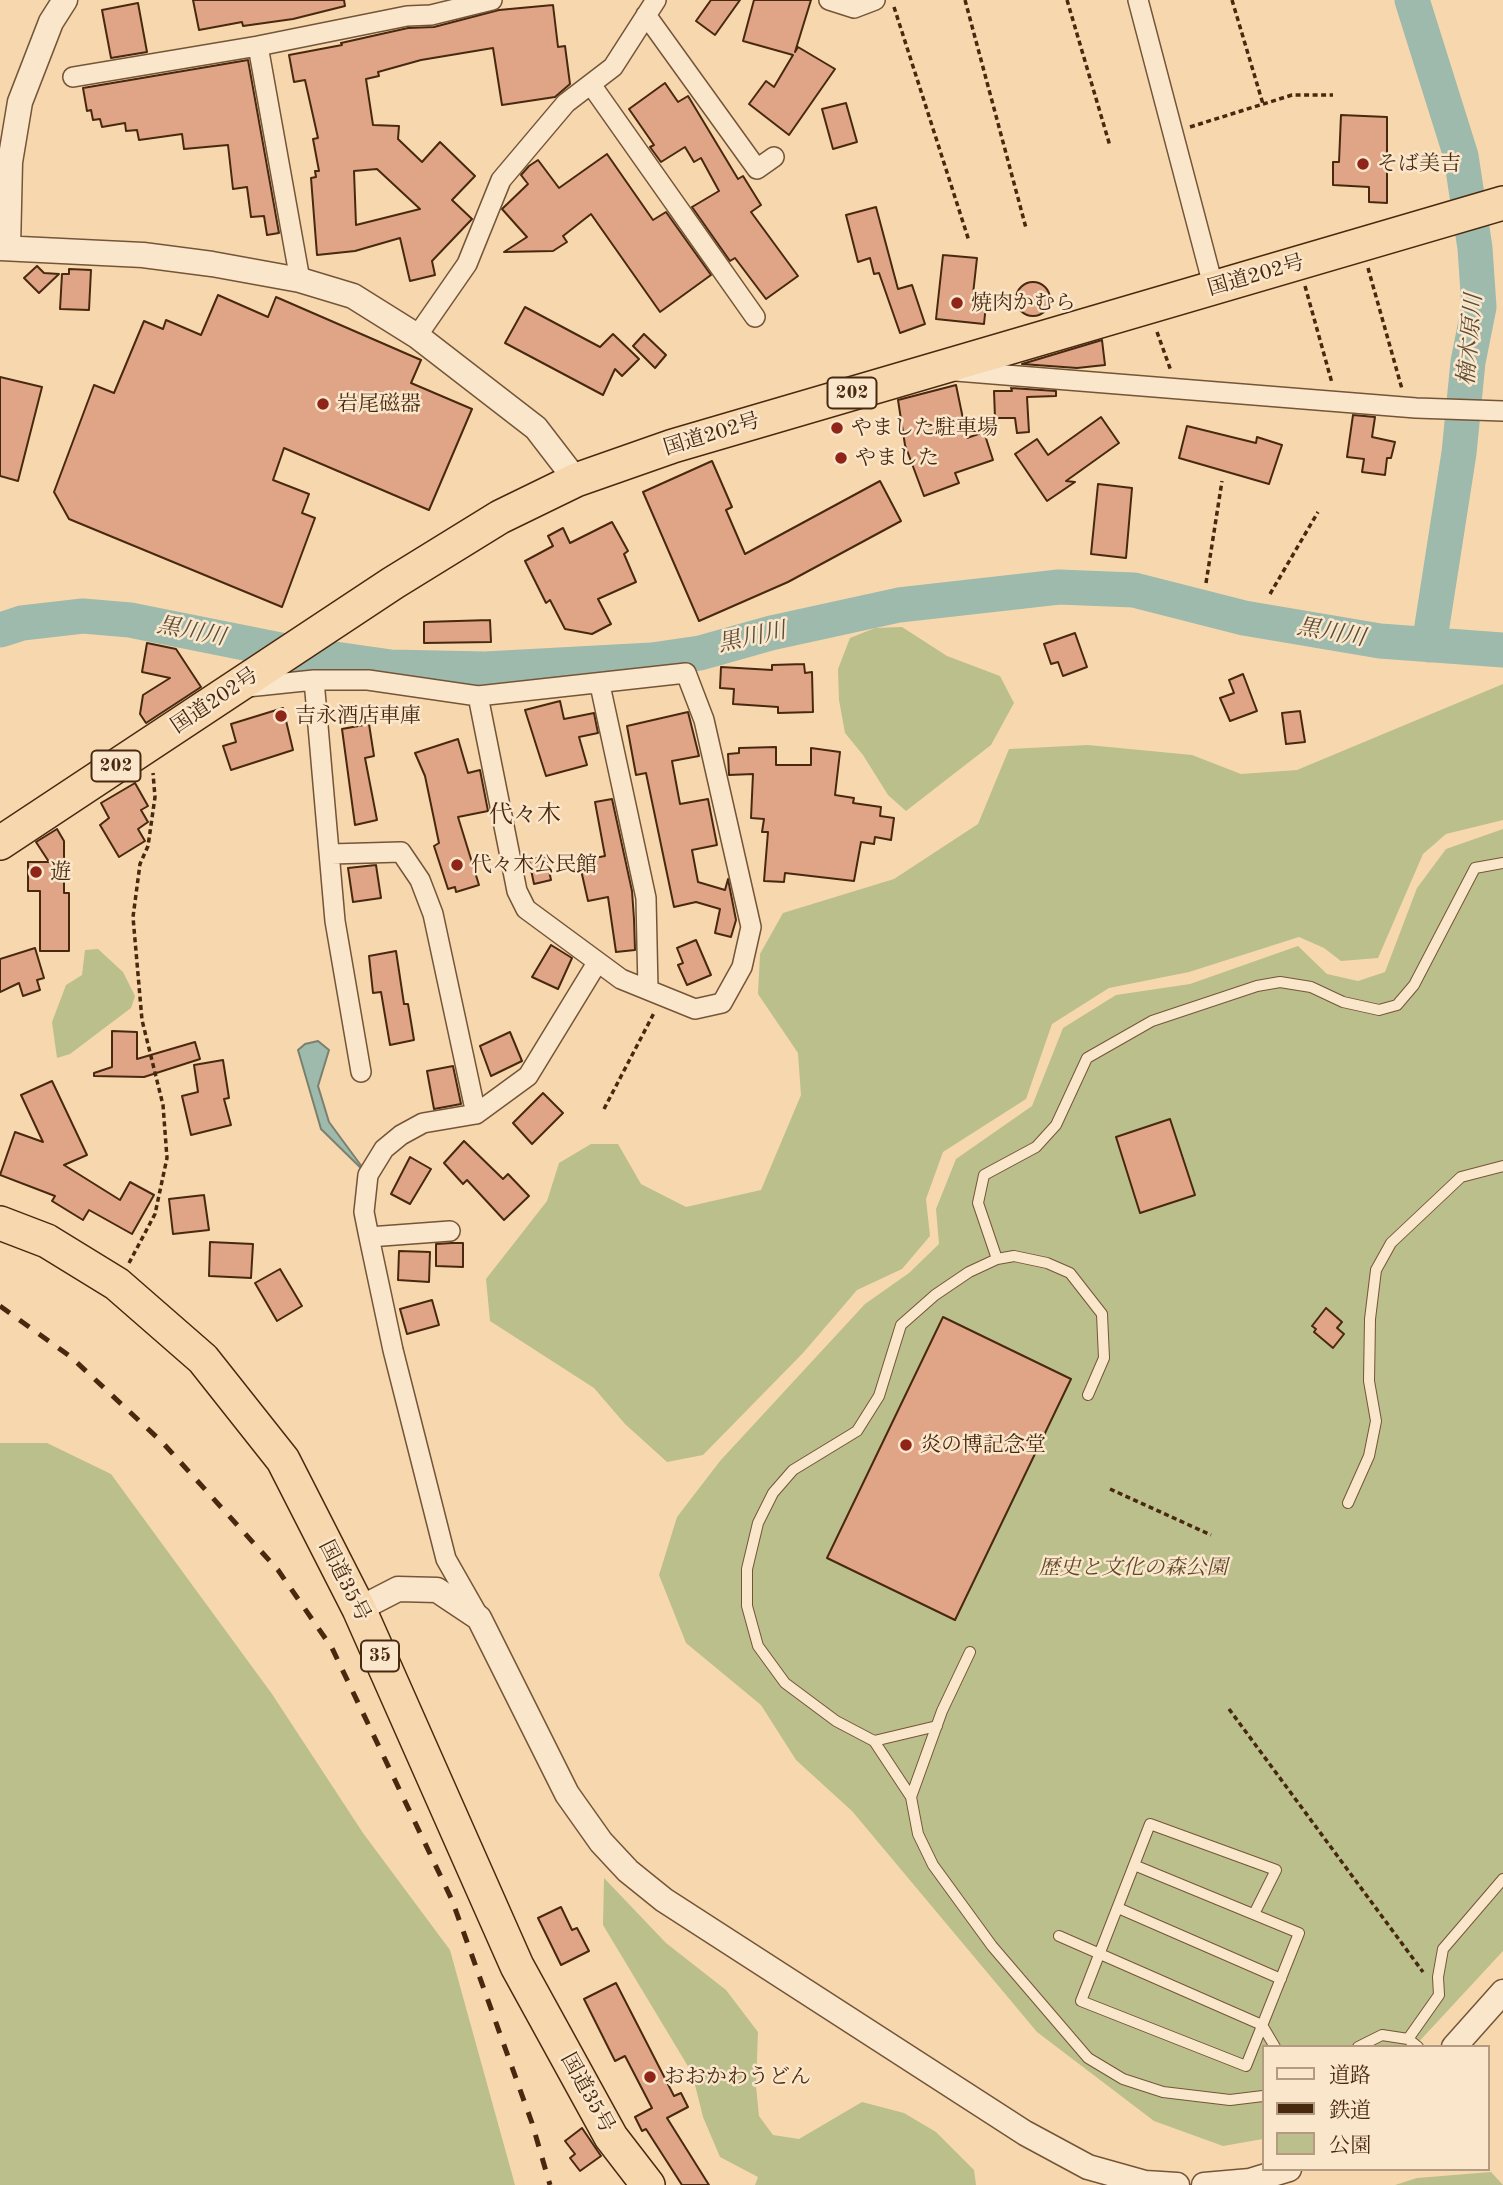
<!DOCTYPE html>
<html>
<head>
<meta charset="utf-8">
<style>
  body { margin:0 }
  #map { position:relative; width:1503px; height:2185px; overflow:hidden; background:#f7d8ae; font-family:"Old Standard TT","Noto Serif JP",serif }
  canvas { display:block }
  .legend { position:absolute; left:1262px; top:2045px; width:228px; height:126px; box-sizing:border-box; background:#fae6ca; border:2px solid #b39a80; margin:0; padding:9px 12px; list-style:none; font-size:21px; color:#482910 }
  .legend li { display:flex; align-items:center; gap:14px; height:35px }
  .legend b { width:35px; border:2px solid #b39a80 }
</style>
</head>
<body>
<div id="map">
<canvas width="1503" height="2185"></canvas>
<ul class="legend">
<li><b style="height:9px;background:#fae6ca"></b>道路</li>
<li><b style="height:9px;background:#482910"></b>鉄道</li>
<li><b style="height:19px;background:#babf8c"></b>公園</li>
</ul>
</div>
<script>
const g = document.querySelector('canvas').getContext('2d');
g.lineJoin = 'round';
function paint(path, color) {
  g.fillStyle = color;
  g.fill(path, 'evenodd');
}
function poly(rows) {
  const path = new Path2D();
  for (const r of rows) {
    if (r.length === 3) {
      path.moveTo(r[0] + r[2], r[1]);
      path.arc(r[0], r[1], r[2], 0, 2 * Math.PI);
      continue;
    }
    path.moveTo(r[0], r[1]);
    for (let i = 2; i < r.length; i += 2) path.lineTo(r[i], r[i + 1]);
  }
  return path;
}
function trace(path, color, width, dash) {
  g.strokeStyle = color;
  g.lineWidth = width;
  g.lineCap = dash ? 'butt' : 'round';
  g.setLineDash(dash || []);
  g.stroke(path);
}
function label(font, color, halo, rows, align = 'center') {
  g.font = font + ' "Old Standard TT","Noto Serif JP",serif';
  g.lineWidth = 5;
  g.setLineDash([]);
  g.textBaseline = 'middle';
  g.strokeStyle = halo;
  g.fillStyle = color;
  for (const [text, x, y, turn = 0] of rows) {
    g.save();
    g.translate(x, y);
    g.rotate((+turn || 0) * Math.PI / 180);
    g.textAlign = isNaN(turn) ? turn : align;
    if (halo) g.strokeText(text, 0, 0);
    g.fillText(text, 0, 0);
    g.restore();
  }
}
paint(poly([
  [902,627,947,656,1000,676,1014,703,991,745,906,811,888,795,863,755,845,733,839,700,838,669,850,638,875,628],
  [1503,684,1503,820,1446,834,1423,854,1378,958,1341,961,1324,948,1299,937,1189,972,1109,988,1052,1024,1026,1099,943,1152,926,1199,930,1236,902,1269,857,1290,803,1353,703,1455,667,1462,625,1424,594,1388,490,1321,486,1279,547,1201,559,1163,591,1144,618,1144,641,1184,686,1207,761,1190,801,1095,798,1053,758,994,760,954,783,913,894,879,978,824,1009,749,1088,745,1192,755,1241,774,1297,770],
  [1503,829,1503,1951,1414,2047,1263,2047,1263,2139,1223,2146,1154,2121,1037,2032,852,1811,796,1760,761,1705,686,1643,659,1575,677,1517,720,1461,865,1304,909,1273,939,1244,936,1209,956,1159,1032,1106,1063,1028,1116,995,1190,984,1298,946,1327,974,1358,981,1385,972,1417,888,1446,849],
  [98,949,123,972,135,996,131,1008,70,1054,57,1058,52,1022,66,985,82,975,85,950],
  [0,1443,47,1443,111,1474,272,1694,363,1833,450,1950,515,2185,0,2185],
  [604,1878,666,1943,726,1990,758,2032,756,2086,759,2116,773,2135,799,2139,862,2102,904,2113,936,2132,974,2170,976,2185,755,2185,758,2177,720,2157,703,2117,692,2073,603,1925],
  [1491,2172,1503,2185,1395,2185,1417,2178]
]), '#babf8c');
const water = poly([
  [318,1041,329,1050,318,1086,329,1122,368,1175,321,1129,298,1050,305,1044,318,1041]
]);
paint(water, '#9dbaac');
trace(water, '#7b806e', 2);
trace(poly([
  [1412,0,1461,156,1475,248,1479,307,1468,362,1459,453,1429,645],
  [0,630,22,623,83,616,130,620,300,654,391,667,485,669,652,660,700,653,771,633,899,605,1059,587,1134,590,1244,618,1380,641,1503,650]
]), '#9dbaac', 35);
const building = poly([
  [193,0,344,0,345,6,293,19,243,26,242,22,199,30,193,0],
  [711,0,740,0,715,35,696,21,711,0],
  [754,0,811,0,795,52,798,47,835,69,789,135,749,104,766,81,774,87,793,55,743,41,754,0],
  [138,3,147,52,111,58,102,10,138,3],
  [553,5,558,47,565,46,570,84,555,97,502,105,493,48,421,60,378,72,379,76,366,79,373,125,399,126,398,139,422,162,440,142,475,176,452,200,472,219,432,261,435,275,410,281,400,238,355,251,317,255,311,178,316,177,315,171,319,171,313,139,318,138,305,80,294,82,289,55,342,45,341,43,408,28,434,27,499,10,553,5],
  [377,169,420,209,356,225,354,171,377,169],
  [248,60,279,233,267,235,264,216,251,217,247,187,233,189,228,145,184,149,182,134,139,140,137,130,126,131,125,123,102,127,100,119,93,120,91,110,87,111,83,88,248,60],
  [665,83,678,102,688,96,738,179,743,176,761,205,751,212,798,276,766,299,735,258,730,261,692,207,719,191,701,158,694,162,685,147,661,162,650,147,654,145,629,109,665,83],
  [846,103,857,142,833,149,822,109,846,103],
  [1341,115,1387,117,1387,203,1369,202,1369,187,1333,185,1333,162,1339,162,1341,115],
  [607,154,653,220,666,212,711,275,660,312,591,214,563,236,567,242,553,251,504,252,527,237,502,209,528,184,521,175,529,166,538,160,559,188,607,154],
  [876,207,898,289,912,285,925,324,900,333,879,273,874,274,870,258,858,262,846,215,876,207],
  [943,255,977,258,973,294,987,295,984,324,936,319,943,255],
  [37,266,44,273,59,274,39,293,24,278,37,266],
  [69,269,91,270,89,310,60,309,62,274,69,274,69,269],
  [1033,299,17],
  [218,295,268,317,276,297,421,360,411,383,472,409,429,510,284,448,273,480,309,494,302,513,315,518,282,607,69,519,54,492,94,385,114,393,144,321,163,329,166,320,201,335,218,295],
  [525,307,600,347,613,334,639,359,622,376,615,369,603,395,505,343,525,307],
  [644,334,666,355,655,368,633,346,644,334],
  [1102,340,1105,365,1077,368,1022,364,1102,340],
  [0,377,42,387,18,481,0,476,0,377],
  [956,385,967,438,984,432,993,460,955,473,959,483,924,496,905,445,898,400,956,385],
  [1011,388,1056,391,1056,396,1027,397,1029,432,1017,433,1015,418,995,418,994,391,1012,391,1011,388],
  [1353,415,1375,417,1372,437,1395,442,1391,458,1387,458,1385,475,1362,472,1364,459,1347,457,1353,415],
  [1101,417,1119,443,1066,481,1075,482,1047,501,1015,454,1037,439,1048,455,1101,417],
  [1187,426,1256,443,1257,437,1282,445,1269,484,1179,458,1187,426],
  [712,461,732,507,726,510,745,554,880,481,901,521,788,582,699,621,643,492,712,461],
  [1098,484,1132,488,1126,558,1091,554,1098,484],
  [612,522,628,551,624,554,636,582,598,599,611,624,592,634,565,629,550,600,546,603,525,561,553,546,548,536,563,528,570,543,612,522],
  [490,620,491,642,424,643,424,622,490,620],
  [1075,633,1087,667,1063,676,1058,662,1051,664,1044,644,1075,633],
  [147,643,176,649,201,687,146,723,140,714,143,695,170,678,142,672,147,643],
  [804,664,805,673,812,672,813,712,778,713,778,707,733,704,734,689,720,688,721,667,772,670,772,665,804,664],
  [1243,674,1257,711,1230,721,1220,698,1234,693,1229,680,1243,674],
  [560,701,564,719,594,713,598,733,579,737,587,765,546,776,525,710,560,701],
  [283,708,293,750,231,770,223,746,236,742,231,724,283,708],
  [1300,711,1305,742,1286,744,1282,713,1300,711],
  [688,712,699,756,672,761,680,804,708,799,717,845,692,850,698,882,725,890,728,879,736,920,731,937,715,933,720,909,696,902,674,907,646,773,636,775,627,726,688,712],
  [369,724,374,756,365,758,377,820,355,825,342,729,369,724],
  [458,739,468,773,480,770,488,811,458,817,479,885,456,892,455,887,448,889,434,846,439,843,425,776,415,753,458,739],
  [776,747,776,765,811,765,811,748,840,752,835,795,854,798,853,803,881,807,880,816,894,818,891,840,875,837,874,844,861,842,854,881,785,873,784,882,764,881,768,832,762,832,764,819,751,818,753,774,729,775,728,754,739,753,739,748,776,747],
  [135,783,148,806,141,810,148,822,138,829,145,841,119,857,100,825,109,818,101,803,135,783],
  [612,799,632,891,634,919,635,950,616,952,608,897,588,901,579,861,605,856,595,802,612,799],
  [57,829,64,841,64,893,69,893,69,951,40,951,40,891,28,891,28,862,49,862,36,842,57,829],
  [546,856,551,880,534,884,529,860,546,856],
  [376,865,381,898,353,902,348,868,376,865],
  [696,940,711,975,687,985,678,965,683,963,677,948,696,940],
  [551,945,572,958,558,989,532,977,551,945],
  [35,948,44,978,37,980,40,990,23,996,19,983,0,992,0,959,35,948],
  [396,951,404,1004,408,1004,414,1040,390,1045,381,992,373,993,369,956,396,951],
  [112,1031,137,1032,137,1059,195,1042,200,1059,144,1077,94,1076,94,1073,112,1067,112,1031],
  [510,1032,522,1061,491,1076,480,1046,510,1032],
  [223,1060,229,1098,224,1099,231,1125,191,1135,182,1096,198,1092,194,1065,223,1060],
  [453,1066,461,1104,434,1109,427,1071,453,1066],
  [52,1081,87,1155,64,1165,120,1200,130,1182,154,1195,132,1234,89,1210,83,1220,52,1201,55,1196,0,1175,15,1132,43,1142,21,1095,52,1081],
  [543,1093,563,1113,532,1144,513,1123,543,1093],
  [1170,1119,1195,1195,1140,1213,1116,1137,1170,1119],
  [464,1141,503,1179,508,1174,529,1196,504,1220,467,1180,463,1184,444,1163,464,1141],
  [410,1157,431,1169,410,1204,391,1194,410,1157],
  [204,1195,209,1230,173,1234,169,1199,204,1195],
  [210,1242,253,1244,251,1278,209,1276,210,1242],
  [452,1243,463,1243,463,1267,436,1266,436,1244,452,1243],
  [399,1251,430,1252,429,1282,398,1280,399,1251],
  [280,1269,302,1306,277,1321,255,1283,280,1269],
  [432,1300,439,1325,407,1334,400,1309,432,1300],
  [1326,1308,1342,1322,1337,1328,1344,1334,1333,1348,1314,1332,1316,1329,1312,1326,1326,1308],
  [943,1317,1071,1379,955,1620,827,1558,943,1317],
  [561,1907,572,1930,577,1928,589,1951,561,1965,538,1918,561,1907],
  [616,1983,674,2096,681,2093,688,2107,667,2118,709,2185,682,2185,646,2129,642,2131,635,2117,652,2108,625,2056,615,2061,584,1999,616,1983],
  [582,2128,601,2156,580,2171,570,2158,575,2154,565,2141,582,2128]
]);
paint(building, '#dfa586');
trace(building, '#482910', 2);
const service = poly([
  [997,1259,978,1203,984,1175,1036,1147,1056,1125,1087,1058,1152,1021,1257,986,1280,982,1311,987,1343,1002,1379,1010,1397,1005,1414,985,1475,868,1503,863],
  [1088,1395,1104,1358,1102,1314,1070,1273,1047,1263,1014,1256,997,1259,969,1272,935,1295,901,1325,879,1396,857,1431,793,1470,773,1493,758,1523,747,1569,747,1606,758,1646,785,1683,836,1721,874,1741,911,1797,918,1834,933,1865,992,1946,1088,2058,1123,2079,1163,2092,1230,2100,1263,2096],
  [1348,1503,1369,1456,1376,1421,1369,1381,1370,1319,1376,1270,1391,1243,1461,1177,1503,1166],
  [874,1741,937,1726],
  [911,1797,942,1711,970,1652],
  [1134,1865,1299,1933,1246,2066,1081,2001,1150,1824,1276,1870,1254,1914],
  [1118,1908,1281,1979],
  [1059,1936,1262,2025,1275,2047],
  [1408,2039,1439,1995,1438,1977,1443,1949,1503,1879],
  [1358,2047,1382,2035,1408,2039,1418,2047]
]);
const minor = poly([
  [829,0,854,8,875,0],
  [1138,0,1214,289],
  [646,15,757,169,774,157],
  [258,46,300,280],
  [73,77,258,46,407,16,431,15,492,0],
  [592,86,755,317],
  [417,336,467,264,501,180,566,103,613,67,656,0],
  [956,371,1416,408,1503,411],
  [314,680,335,921,361,1072],
  [600,685,646,898,648,990],
  [247,687,314,680,368,680,478,696,686,673,704,720,751,927,742,967,722,1003,695,1009,621,979,526,909,517,891,478,696],
  [331,854,401,852,420,880,433,914,476,1114],
  [450,1231,369,1237,393,1350,446,1559,479,1617],
  [369,1237,364,1212,368,1175,384,1149,401,1135,423,1123,476,1114,528,1076,597,963]
]);
const tertiary = poly([
  [0,248,143,255,212,264,300,280,353,296,417,336,536,428,576,480],
  [8,248,10,162,20,102,51,22,65,0],
  [359,1609,398,1589,437,1590,479,1618,567,1794,601,1842,628,1871,664,1900,1025,2133,1088,2167,1145,2183,1177,2185],
  [1454,2047,1503,1992],
  [1204,2185,1250,2181,1289,2169]
]);
const trunk = poly([
  [0,843,393,583,500,517,576,480,673,446,1503,203],
  [0,1223,47,1241,117,1284,203,1359,283,1460,359,1609,517,1966,611,2137,648,2185]
]);
trace(service, '#745538', 12);
trace(minor, '#745538', 22);
trace(tertiary, '#745538', 27);
trace(trunk, '#482910', 36);
trace(poly([
  [965,0,1026,228],
  [1067,0,1110,146],
  [1232,0,1263,104],
  [894,7,969,241],
  [1190,127,1292,95,1333,95],
  [1368,268,1402,389],
  [1305,286,1332,383],
  [1157,332,1171,371],
  [1206,583,1222,481],
  [1270,594,1318,512],
  [604,1109,654,1013],
  [129,1263,155,1214,167,1158,163,1105,142,1020,133,917,140,864,148,846,155,797,153,773],
  [1110,1489,1211,1535],
  [1229,1709,1423,1972]
]), '#482910', 3.5, [5, 3.5]);
trace(service, '#fae6ca', 10);
trace(minor, '#fae6ca', 19);
trace(tertiary, '#fae6ca', 24);
trace(trunk, '#f7d8ae', 33);
trace(poly([
  [0,1306,71,1357,163,1443,278,1570,332,1648,452,1900,532,2123,550,2185]
]), '#482910', 5, [12, 12]);
for (const [x, y, r, color] of [
  [1363,164,7,"#8f2418"],
  [957,303,7,"#8f2418"],
  [323,404,7,"#8f2418"],
  [837,428,7,"#8f2418"],
  [841,458,7,"#8f2418"],
  [281,716,7,"#8f2418"],
  [457,865,7,"#8f2418"],
  [36,872,7,"#8f2418"],
  [906,1445,7,"#8f2418"],
  [650,2077,7,"#8f2418"]
]) {
  const dot = new Path2D();
  dot.arc(x, y, r, 0, 2 * Math.PI);
  g.fillStyle = color;
  g.fill(dot);
  trace(dot, '#fae6ca', 2.5);
}
for (const [x, y, w] of [
  [852,393,49],
  [116,766,49],
  [380,1656,38]
]) {
  const box = new Path2D();
  box.roundRect(x - w / 2, y - 15.5, w, 31, 5);
  g.fillStyle = '#fae6ca';
  g.fill(box);
  trace(box, '#482910', 2);
}
label('bold 19px', '#482910', null, [
  ["202",852,393],
  ["202",116,766],
  ["35",380,1656]
]);
label('21px', '#482910', '#fae6ca', [
  ["そば美吉",1377,164],
  ["焼肉かむら",971,303],
  ["岩尾磁器",337,404],
  ["やました駐車場",851,428],
  ["やました",855,458],
  ["吉永酒店車庫",295,716],
  ["代々木公民館",471,865],
  ["遊",50,872],
  ["炎の博記念堂",920,1445],
  ["おおかわうどん",664,2077]
], 'left');
label('21px', '#482910', '#fae6ca', [
  ["国道202号",1256,276,-16],
  ["国道202号",712,435,-17],
  ["国道202号",215,701,-34],
  ["国道35号",344,1581,63],
  ["国道35号",587,2093,61]
]);
label('italic 21px', '#5f4729', '#fae6ca', [
  ["歴史と文化の森公園",1133,1568]
]);
label('italic 23px', '#5d4d37', '#fae6ca', [
  ["楠木原川",1471,340,-85],
  ["黒川川",191,632,11],
  ["黒川川",1331,633,10],
  ["黒川川",752,638,-12]
]);
label('24px', '#482910', '#fae6ca', [
  ["代々木",525,816]
]);
</script>
</body>
</html>
